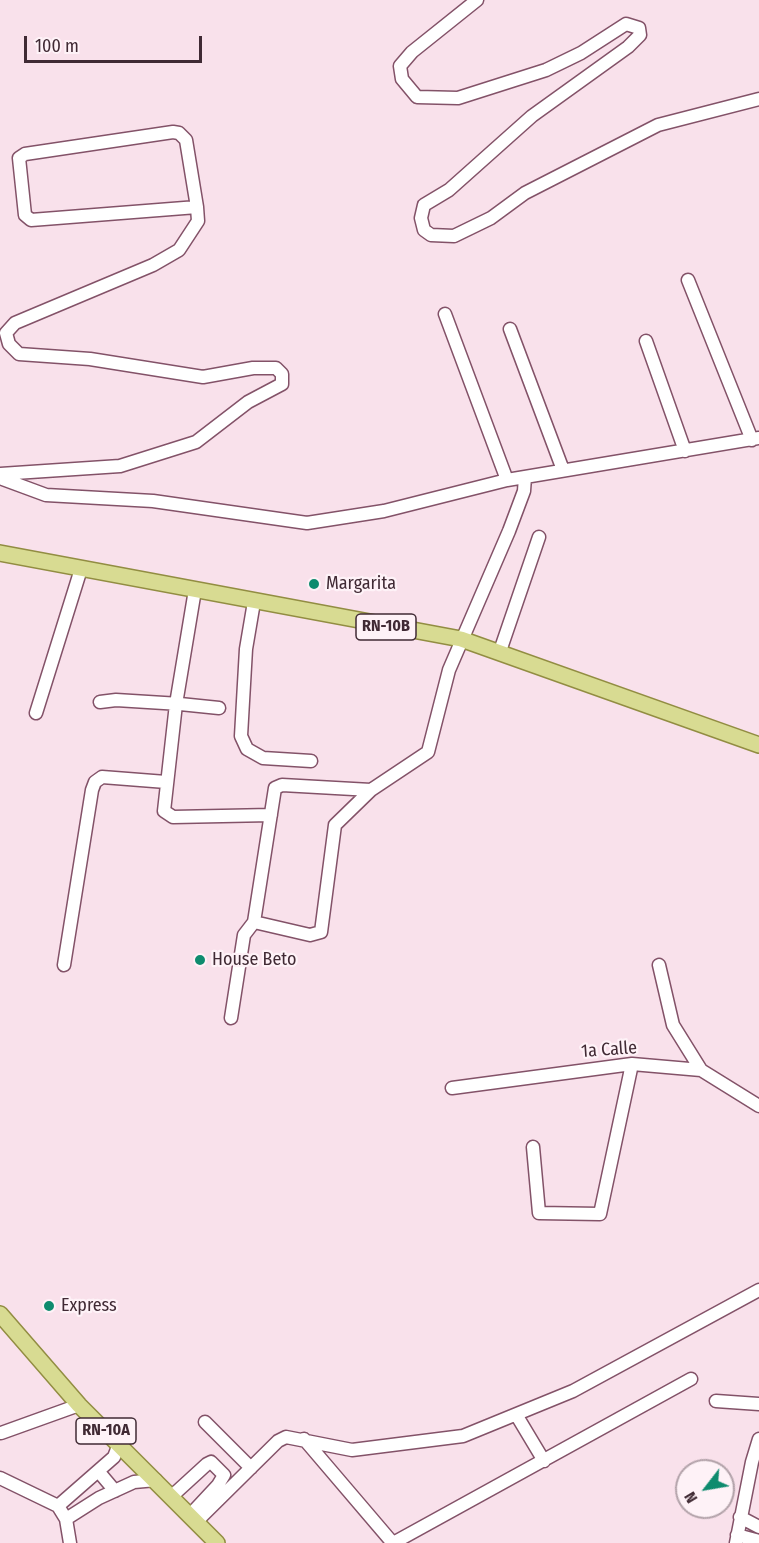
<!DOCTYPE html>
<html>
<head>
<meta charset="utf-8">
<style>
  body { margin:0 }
  #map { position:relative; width:759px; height:1543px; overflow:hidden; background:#f9e1eb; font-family:"Fira Sans Condensed",sans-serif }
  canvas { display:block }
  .north { position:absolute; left:675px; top:1459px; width:60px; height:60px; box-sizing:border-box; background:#fef2f7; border:2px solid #b2a2a9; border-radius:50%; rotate:239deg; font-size:16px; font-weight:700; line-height:24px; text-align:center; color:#402a34 }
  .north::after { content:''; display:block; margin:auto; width:21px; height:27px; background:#0e8b6e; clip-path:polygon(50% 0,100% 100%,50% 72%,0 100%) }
  .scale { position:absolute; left:24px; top:36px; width:178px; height:27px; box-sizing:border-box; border:3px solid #402a34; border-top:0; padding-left:8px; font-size:18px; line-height:21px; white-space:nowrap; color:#402a34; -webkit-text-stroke:4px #fef2f7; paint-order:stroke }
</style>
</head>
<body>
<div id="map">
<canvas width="759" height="1543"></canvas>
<div class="north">N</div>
<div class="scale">100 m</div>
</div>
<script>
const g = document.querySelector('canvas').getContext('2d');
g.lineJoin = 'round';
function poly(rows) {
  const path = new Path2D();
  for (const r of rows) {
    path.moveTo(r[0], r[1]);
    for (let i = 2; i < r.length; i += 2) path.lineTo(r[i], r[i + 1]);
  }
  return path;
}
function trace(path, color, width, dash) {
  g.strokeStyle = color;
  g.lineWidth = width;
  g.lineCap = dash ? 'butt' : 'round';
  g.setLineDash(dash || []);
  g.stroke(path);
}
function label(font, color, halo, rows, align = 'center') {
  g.font = font + ' "Fira Sans Condensed",sans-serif';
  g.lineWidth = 4.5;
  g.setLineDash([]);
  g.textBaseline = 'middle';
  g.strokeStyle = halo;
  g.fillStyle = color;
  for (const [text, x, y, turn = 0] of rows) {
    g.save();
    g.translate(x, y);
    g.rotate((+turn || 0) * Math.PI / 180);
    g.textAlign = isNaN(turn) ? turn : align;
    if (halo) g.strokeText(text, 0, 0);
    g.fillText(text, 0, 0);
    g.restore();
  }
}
const minor = poly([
  [477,0,412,52,400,66,402,79,417,97,458,98,546,70,581,53,626,24,639,28,640,35,628,47,532,116,449,190,424,205,421,218,424,230,431,235,454,236,491,218,525,193,658,125,759,99],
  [688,280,752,440],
  [445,314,507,480],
  [510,329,563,470],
  [646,341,685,451],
  [0,474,120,466,196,442,248,402,282,384,282,374,276,368,253,368,203,377,90,359,19,354,9,344,6,333,15,323,153,265,179,250,198,221,197,207,186,140,179,133,173,132,25,154,19,158,25,215,31,220,197,207],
  [0,478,46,495,153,501,307,523,384,511,507,480,759,438],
  [195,590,176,704,164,811,173,817,271,815],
  [254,602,246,649,241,736,247,749,263,758,311,761],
  [500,651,539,537],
  [100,702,116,700,180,704,219,708],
  [36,713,81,569],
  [254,922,310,935,321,932,335,825,371,790,428,752,449,670,509,531,524,491,525,477],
  [64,965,92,790,95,782,102,777,166,782],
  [659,965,673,1025,701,1070],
  [231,1018,244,935,254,922,275,788,282,785,371,790],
  [452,1088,632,1064,701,1070,759,1106],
  [533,1147,539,1213,600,1214,632,1064],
  [716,1401,759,1404],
  [517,1416,544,1461],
  [205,1422,251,1468],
  [1,1433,79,1405],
  [304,1439,391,1541,395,1542,691,1379],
  [99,1472,115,1491],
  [0,1478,58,1506,66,1519,70,1543],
  [172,1496,207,1464,211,1462,224,1475,218,1485,190,1515],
  [58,1506,114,1457,119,1444],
  [740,1517,759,1527],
  [66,1519,99,1498,134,1482,156,1480],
  [197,1521,278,1441,286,1437,352,1450,463,1436,573,1391,759,1290],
  [737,1535,759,1541],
  [736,1543,752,1462,759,1439]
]);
const major = poly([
  [0,553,461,639,759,745],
  [0,1314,79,1405,217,1543]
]);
trace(minor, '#835268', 15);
trace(major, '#928d42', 18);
trace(minor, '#fff', 12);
trace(major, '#d8db92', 15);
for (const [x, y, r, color] of [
  [314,584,6,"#0e8b6e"],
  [200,960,6,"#0e8b6e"],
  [49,1306,6,"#0e8b6e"]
]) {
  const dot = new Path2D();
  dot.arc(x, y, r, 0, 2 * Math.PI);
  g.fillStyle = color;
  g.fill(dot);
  trace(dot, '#fef2f7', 2);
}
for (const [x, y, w] of [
  [386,627,60],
  [106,1431,60]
]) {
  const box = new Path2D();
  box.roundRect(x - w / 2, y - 13, w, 26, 4.5);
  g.fillStyle = '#fef2f7';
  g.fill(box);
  trace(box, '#402a34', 1.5);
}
label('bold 16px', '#402a34', null, [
  ["RN-10B",386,627],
  ["RN-10A",106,1431]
]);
label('18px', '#402a34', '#fef2f7', [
  ["Margarita",326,584],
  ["House Beto",212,960],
  ["Express",61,1306]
], 'left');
label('18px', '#402a34', '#fef2f7', [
  ["1a Calle",609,1050,-4]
]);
</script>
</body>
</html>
